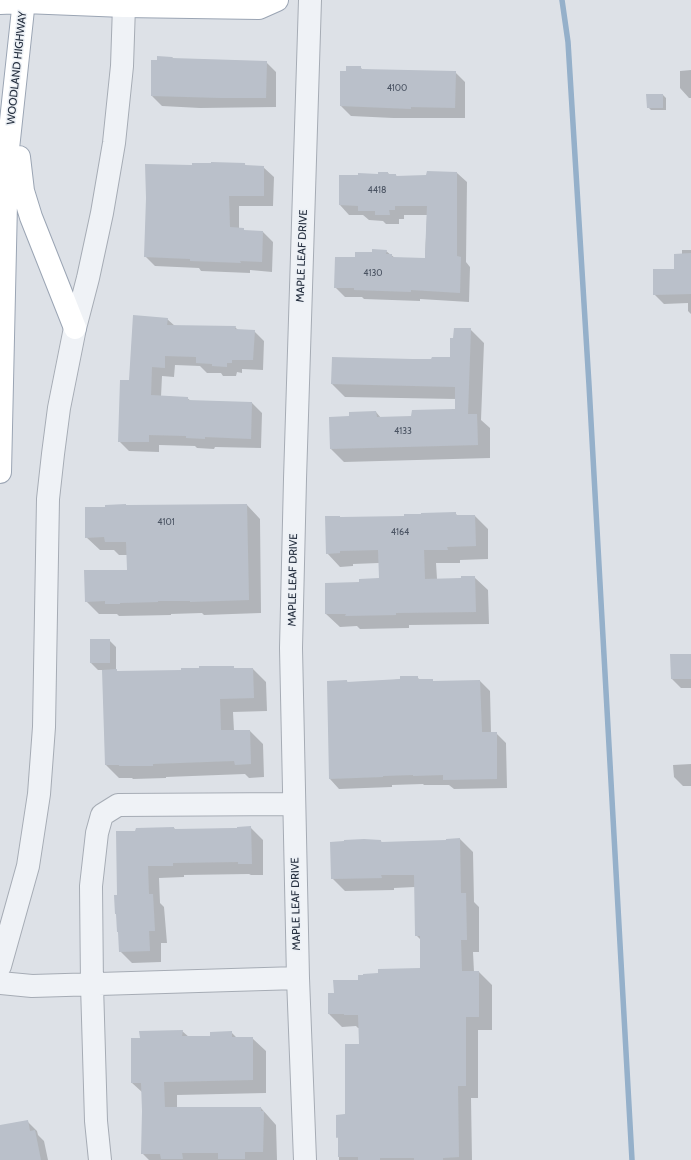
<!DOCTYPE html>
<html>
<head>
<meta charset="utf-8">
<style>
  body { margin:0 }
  canvas { display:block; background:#dde1e7 }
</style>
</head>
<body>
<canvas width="691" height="1160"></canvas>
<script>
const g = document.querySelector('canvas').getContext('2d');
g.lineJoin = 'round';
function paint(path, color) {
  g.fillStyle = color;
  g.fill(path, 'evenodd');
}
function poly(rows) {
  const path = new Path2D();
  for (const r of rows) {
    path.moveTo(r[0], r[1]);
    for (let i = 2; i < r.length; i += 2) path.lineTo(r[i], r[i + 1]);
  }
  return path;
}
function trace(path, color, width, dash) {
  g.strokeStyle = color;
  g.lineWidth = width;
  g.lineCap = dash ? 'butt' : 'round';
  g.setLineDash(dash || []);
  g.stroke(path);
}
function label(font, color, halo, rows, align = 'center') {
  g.font = font + ' Cabin,sans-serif';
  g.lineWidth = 3;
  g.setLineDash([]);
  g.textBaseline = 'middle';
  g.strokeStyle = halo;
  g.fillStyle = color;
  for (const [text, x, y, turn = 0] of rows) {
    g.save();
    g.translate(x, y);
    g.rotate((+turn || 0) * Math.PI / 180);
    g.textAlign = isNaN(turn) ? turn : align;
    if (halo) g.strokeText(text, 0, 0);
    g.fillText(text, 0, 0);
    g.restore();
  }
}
paint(poly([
  [172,57,174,59,266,62,276,72,276,107,200,108,162,106,152,96,158,61],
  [360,67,363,70,455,72,465,82,465,118,393,118,351,116,341,106,347,72],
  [691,70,691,98,689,98,680,88,680,71],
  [663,95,666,98,666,110,651,110,648,107],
  [244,164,247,166,263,167,274,177,273,206,239,206,239,229,243,229,245,231,263,232,273,242,272,272,250,270,250,273,201,271,199,268,155,266,145,256,194,166],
  [428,172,457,173,467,182,466,262,470,267,469,302,420,299,420,301,364,299,362,297,345,297,335,287,356,258,373,253,386,251,395,258,425,259,427,215,404,215,404,219,399,219,399,224,386,224,383,221,369,220,363,215,349,215,340,205,379,175,388,173,390,175,396,175,397,177,427,176],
  [682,250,691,250,691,314,688,311,688,303,664,304,654,294,675,270,682,255],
  [167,319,175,326,235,327,238,330,254,331,264,341,263,370,242,369,242,373,237,372,236,376,223,376,221,373,207,373,200,366,175,365,174,377,162,376,161,397,187,398,191,401,252,403,262,413,261,448,215,447,214,449,197,448,195,446,159,445,159,452,129,451,119,441,129,381],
  [470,329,484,343,481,420,490,428,490,458,344,462,331,449,350,417,376,412,381,418,412,417,456,409,456,399,345,397,332,384,413,360,451,358],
  [247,505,260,519,261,613,204,615,202,613,171,614,171,615,119,616,117,614,99,614,86,601,128,571,127,555,119,555,114,550,100,550,86,537],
  [455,513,458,516,475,516,488,529,488,559,460,560,460,563,436,563,437,579,462,579,474,577,488,590,489,624,409,625,409,628,360,629,357,626,340,627,326,614,360,583,380,579,379,563,353,564,353,566,340,567,327,553,405,517],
  [109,640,116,647,116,670,118,672,182,671,233,667,235,669,253,669,266,682,267,711,233,712,234,731,250,731,263,744,264,777,249,778,245,774,166,777,166,778,133,779,132,778,119,778,106,765,103,670,98,670,91,663],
  [691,655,691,688,681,688,672,679],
  [417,677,420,680,432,680,434,682,480,681,490,691,491,733,496,733,506,743,507,788,454,789,449,785,424,785,423,784,392,785,392,787,339,789,330,779,347,681,348,683,378,682],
  [691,764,691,786,683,786,674,777,673,765],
  [174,828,176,830,251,828,263,840,263,875,251,875,249,874,184,875,184,877,159,878,160,903,164,907,167,943,161,943,161,962,132,963,120,951,119,933,118,932,118,896,136,832],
  [460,839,473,852,474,902,479,907,479,952,473,952,474,972,479,972,492,985,492,1030,478,1030,478,1098,471,1098,472,1160,339,1160,339,1139,337,1137,346,1115,360,1045,360,1028,358,1028,356,1026,342,1027,329,1014,335,994,359,981,421,969,421,940,416,935,415,887,394,888,394,890,345,891,332,878,381,841,382,843,447,841],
  [182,1031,189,1037,211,1037,231,1032,237,1038,252,1038,266,1051,266,1093,177,1095,177,1108,261,1108,276,1125,277,1160,149,1160,142,1153,142,1092,132,1083,132,1039,141,1039],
  [27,1121,37,1131,38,1135,44,1141,48,1160,0,1160,0,1126]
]), '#0003');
trace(poly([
  [562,0,568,42,589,385,632,1160]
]), '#95b0ca', 5.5);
paint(poly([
  [157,56,172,57,172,58,267,61,266,98,221,98,151,96,151,60,157,60],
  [346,66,361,66,361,69,456,71,455,108,411,107,411,109,340,106,340,71,346,71],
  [646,94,663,94,663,108,647,108],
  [211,162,245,163,245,165,264,166,264,196,229,196,230,227,244,228,244,230,263,231,262,262,240,261,241,263,190,261,190,259,144,257,146,198,145,164,192,165,192,163,211,163],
  [427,171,457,172,457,256,461,257,460,293,411,290,411,292,354,290,354,288,334,288,335,257,355,257,355,252,372,252,372,249,387,250,386,254,392,254,392,257,425,258,425,255,427,206,395,206,395,210,389,210,390,215,375,215,375,211,358,211,358,206,339,205,339,175,358,175,358,173,378,174,378,172,388,172,388,174,396,174,396,176,426,175],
  [691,253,691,294,653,295,653,269,674,269,674,254],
  [133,315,168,318,167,325,236,326,235,329,255,330,253,360,232,360,232,363,227,363,227,367,212,366,212,364,196,363,196,357,165,356,165,368,152,367,151,395,188,397,188,400,252,402,251,439,205,437,205,439,186,438,186,436,149,435,149,442,118,442,120,380,129,380],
  [454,328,471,328,468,414,477,414,478,445,330,449,329,417,349,416,349,412,376,411,377,417,411,416,412,410,455,409,455,387,331,384,332,357,413,359,431,359,432,357,450,357,450,338,453,338],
  [126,504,126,505,247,504,249,600,190,602,190,601,158,601,158,602,120,603,120,604,105,604,105,601,85,602,84,570,127,570,126,542,105,542,104,537,85,538,85,507,105,507,105,505],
  [456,512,456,515,475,515,476,546,447,547,448,550,424,550,425,579,461,578,461,576,475,576,476,612,396,613,396,615,345,616,346,614,325,614,325,583,359,582,359,579,379,578,378,550,340,551,340,553,326,554,325,516,340,516,340,517,404,516,404,514,421,514,421,513],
  [90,639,110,639,110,663,90,663],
  [670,654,691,654,691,679,671,679],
  [199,666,234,666,234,668,253,668,254,698,220,699,221,730,250,730,251,764,235,765,234,761,153,764,153,766,119,766,119,765,105,765,102,670,117,669,117,671,181,670,181,668,199,668],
  [400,676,418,676,418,679,433,679,433,681,480,680,482,732,497,732,497,779,443,780,443,775,413,776,413,775,383,776,383,777,329,779,327,681,347,680,347,682,400,679],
  [251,826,252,864,238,864,238,862,173,863,173,866,148,866,149,894,153,894,155,931,149,931,150,951,119,952,118,932,117,932,116,914,115,914,114,895,117,895,116,831,135,831,136,828,174,827,174,829,237,828,237,827],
  [460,838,461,893,466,893,467,940,461,940,462,971,479,971,479,1017,466,1017,466,1086,458,1086,459,1157,443,1158,443,1160,414,1160,414,1158,380,1158,380,1160,358,1160,358,1157,338,1157,338,1137,336,1138,336,1115,345,1114,345,1044,359,1044,358,1015,344,1015,344,1014,328,1014,328,993,334,993,333,980,358,980,358,975,363,975,363,974,378,973,378,969,420,968,420,936,415,936,414,875,381,875,382,878,331,879,330,842,344,841,344,840,364,839,381,840,381,842,446,840,446,839],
  [183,1030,182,1036,210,1036,210,1032,232,1031,232,1037,253,1037,253,1080,164,1082,165,1107,261,1107,261,1111,264,1111,263,1152,245,1152,245,1159,218,1159,218,1153,182,1153,183,1159,161,1159,160,1154,141,1154,142,1111,141,1083,131,1083,131,1038,140,1038,139,1031],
  [28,1120,30,1131,35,1130,41,1160,0,1160,0,1125]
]), '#bac0ca');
const minor = poly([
  [0,966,28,866,39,794,44,727,48,499,53,454,59,408,75,328,88,278,102,213,114,143,122,66,124,6],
  [0,983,32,986,298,978],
  [100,1160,96,1121,92,985,91,886,97,833,102,815,118,805,294,804],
  [305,1160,298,978,291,648,295,479,310,0]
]);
const major = poly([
  [0,3,24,2,124,6,259,8,277,0],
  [19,157,23,191,31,217,75,328],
  [0,472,7,158,24,0]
]);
trace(minor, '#a6acb5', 24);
trace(major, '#9ba5b4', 24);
trace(minor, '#eff2f6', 22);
trace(major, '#fff', 22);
label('9px', '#4a5362', null, [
  ["4100",397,88],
  ["4418",377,190],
  ["4130",373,273],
  ["4133",403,431],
  ["4101",166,522],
  ["4164",400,532]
]);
label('11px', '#252f3f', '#ecf0f5', [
  ["WOODLAND HIGHWAY",17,68,-84],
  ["MAPLE LEAF DRIVE",302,256,-88],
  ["MAPLE LEAF DRIVE",293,580,-89],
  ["MAPLE LEAF DRIVE",296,904,-91]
]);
</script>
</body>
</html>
